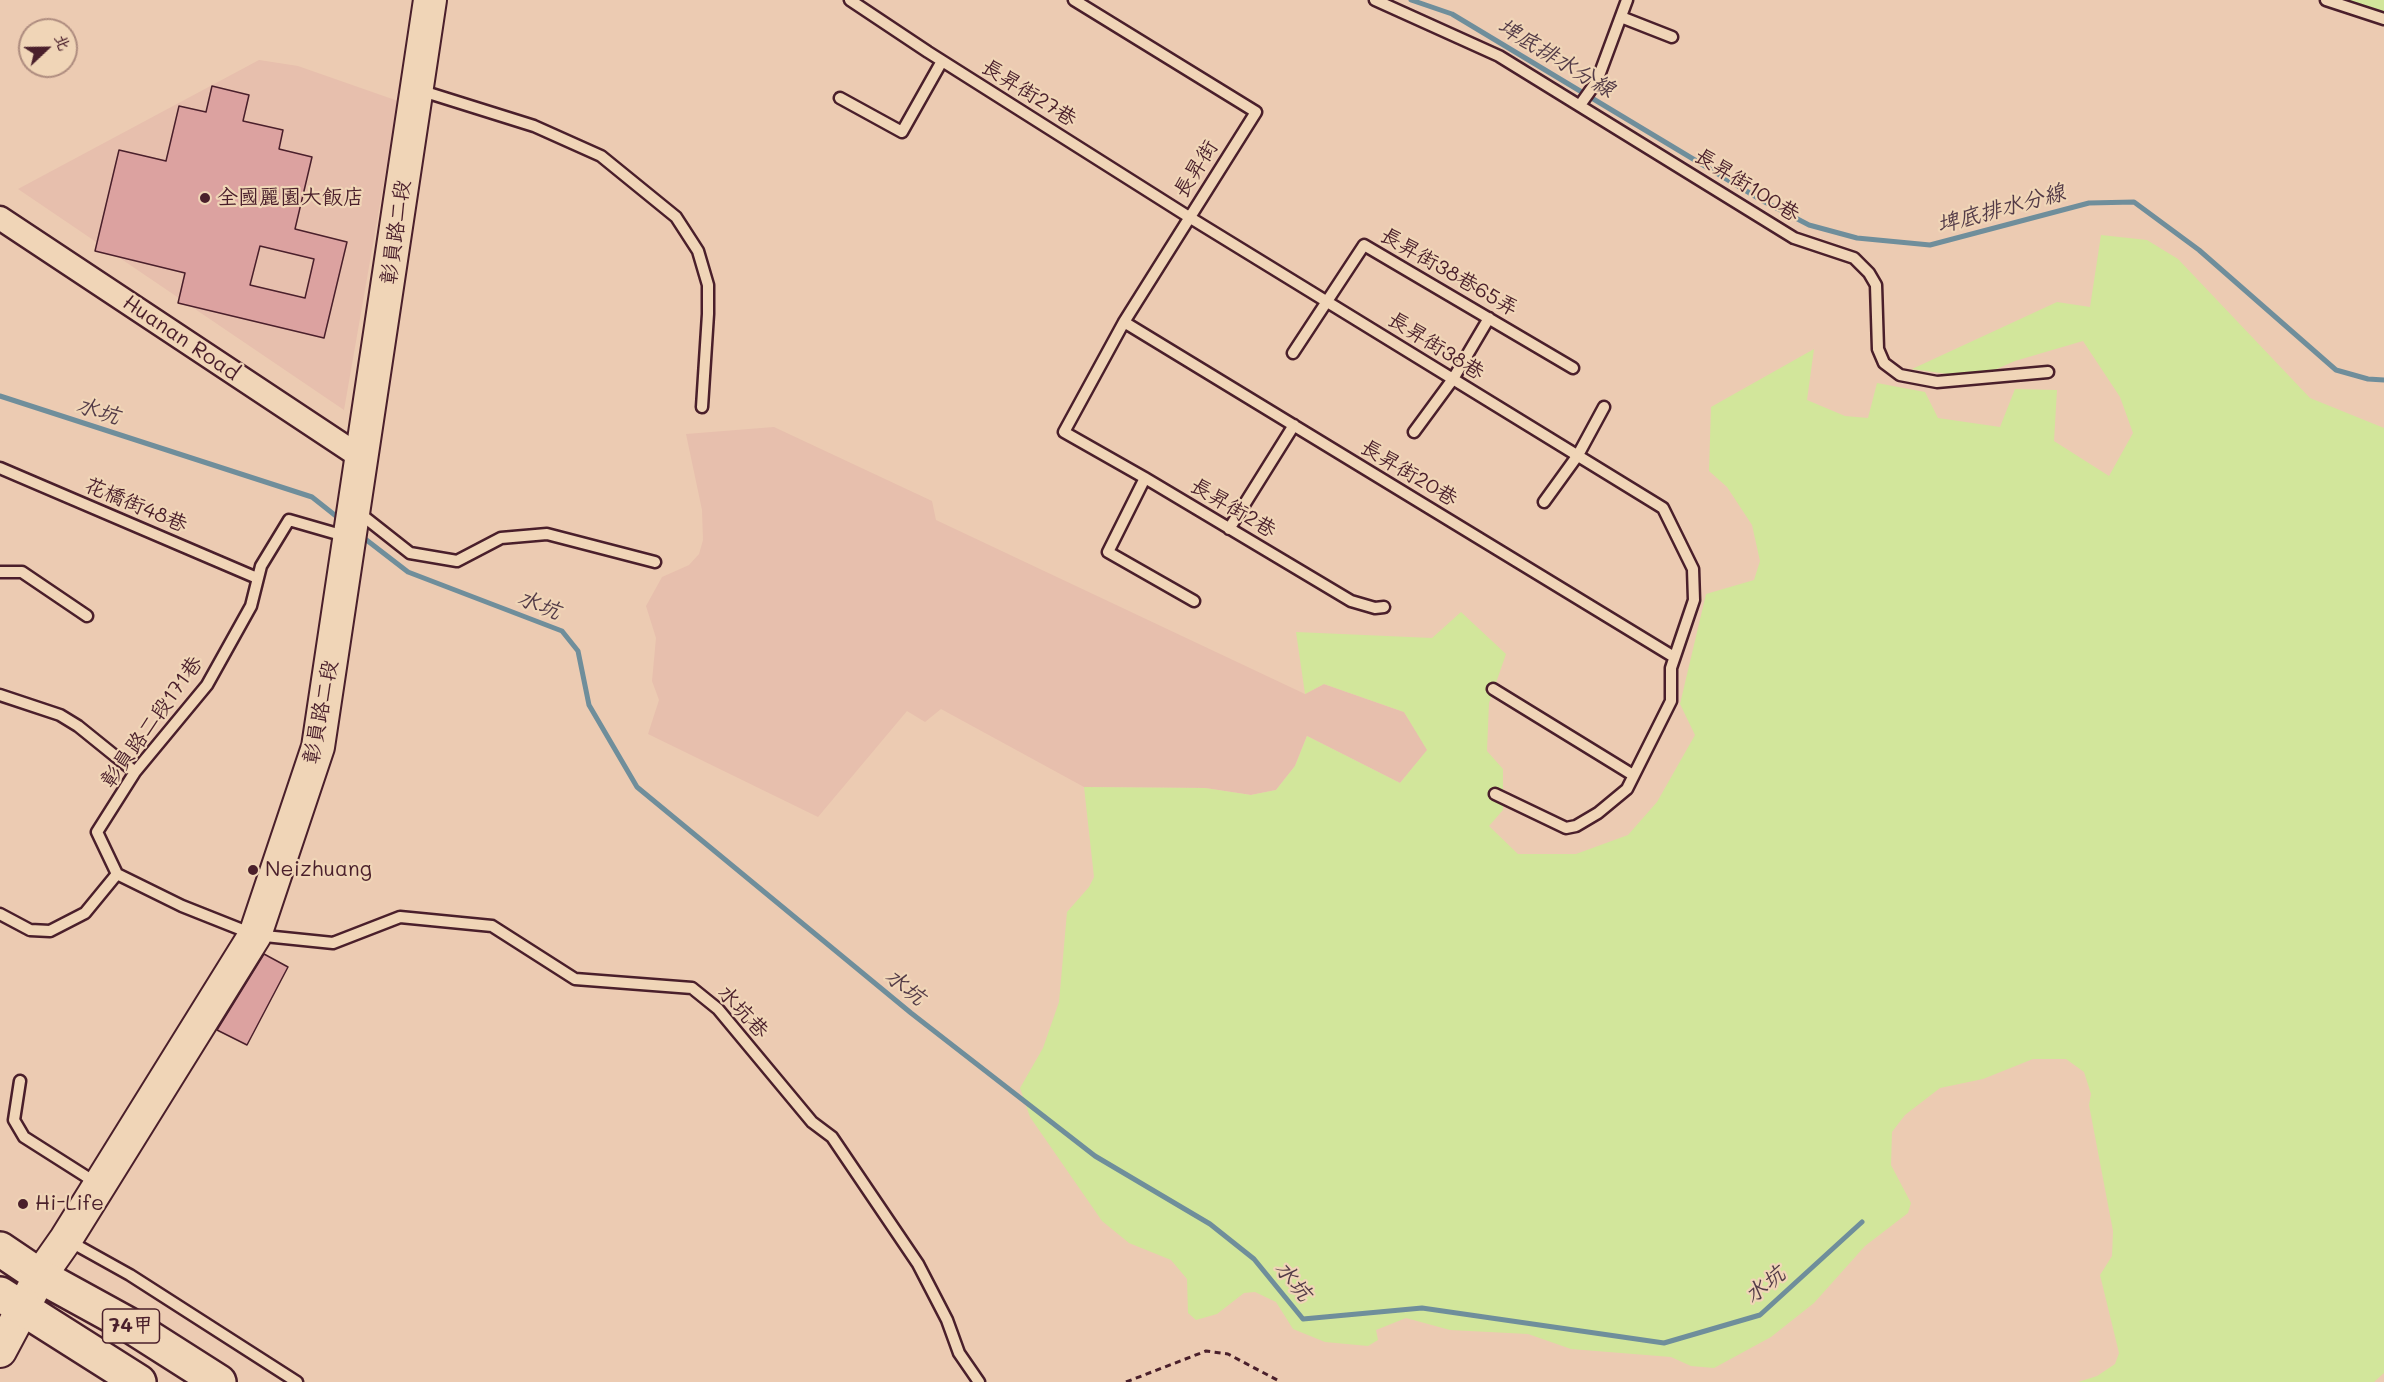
<!DOCTYPE html>
<html>
<head>
<meta charset="utf-8">
<style>
  body { margin:0 }
  #map { position:relative; width:2384px; height:1382px; overflow:hidden; background:#eccbb2; font-family:Mali,"LXGW WenKai TC",sans-serif }
  canvas { display:block }
  .north { position:absolute; left:18px; top:18px; width:60px; height:60px; box-sizing:border-box; background:#f0d5b7; border:2px solid #ae8c7f; border-radius:50%; rotate:68deg; font-size:16px; font-weight:700; line-height:24px; text-align:center; color:#4a1f2b }
  .north::after { content:''; display:block; margin:auto; width:21px; height:27px; background:#4a1f2b; clip-path:polygon(50% 0,100% 100%,50% 72%,0 100%) }
</style>
</head>
<body>
<div id="map">
<canvas width="2384" height="1382"></canvas>
<div class="north">北</div>
</div>
<script>
const g = document.querySelector('canvas').getContext('2d');
g.lineJoin = 'round';
function paint(path, color) {
  g.fillStyle = color;
  g.fill(path, 'evenodd');
}
function poly(rows) {
  const path = new Path2D();
  for (const r of rows) {
    path.moveTo(r[0], r[1]);
    for (let i = 2; i < r.length; i += 2) path.lineTo(r[i], r[i + 1]);
  }
  return path;
}
function trace(path, color, width, dash) {
  g.strokeStyle = color;
  g.lineWidth = width;
  g.lineCap = dash ? 'butt' : 'round';
  g.setLineDash(dash || []);
  g.stroke(path);
}
function label(font, color, halo, rows, align = 'center') {
  g.font = font + ' Mali,"LXGW WenKai TC",sans-serif';
  g.lineWidth = 4.5;
  g.setLineDash([]);
  g.textBaseline = 'middle';
  g.strokeStyle = halo;
  g.fillStyle = color;
  for (const [text, x, y, turn = 0] of rows) {
    g.save();
    g.translate(x, y);
    g.rotate((+turn || 0) * Math.PI / 180);
    g.textAlign = isNaN(turn) ? turn : align;
    if (halo) g.strokeText(text, 0, 0);
    g.fillText(text, 0, 0);
    g.restore();
  }
}
paint(poly([
  [259,60,298,66,398,101,344,410,18,189],
  [774,427,932,501,936,520,1305,694,1324,684,1404,712,1428,750,1400,783,1307,736,1295,766,1276,790,1251,795,1205,788,1084,787,941,709,925,722,907,711,818,817,648,734,659,700,652,681,656,638,646,606,662,577,689,565,699,554,703,540,702,510,686,434]
]), '#e7bfad');
paint(poly([
  [2326,0,2384,0,2384,19],
  [2101,235,2147,240,2178,259,2310,398,2384,428,2384,1373,2374,1382,2078,1382,2097,1376,2115,1364,2119,1353,2100,1275,2112,1256,2113,1231,2089,1105,2091,1094,2084,1072,2066,1059,2033,1059,1983,1079,1940,1088,1905,1115,1892,1132,1891,1165,1911,1203,1908,1213,1865,1246,1814,1303,1771,1337,1714,1368,1691,1366,1671,1357,1571,1349,1528,1334,1450,1330,1406,1318,1376,1330,1378,1340,1368,1346,1325,1342,1293,1329,1276,1302,1255,1292,1244,1293,1217,1314,1196,1320,1188,1313,1187,1279,1171,1260,1129,1243,1102,1221,1030,1117,1020,1088,1043,1048,1059,1002,1067,912,1089,887,1094,877,1084,787,1205,788,1251,795,1276,790,1295,766,1307,736,1400,783,1427,750,1404,712,1324,684,1305,694,1296,632,1432,638,1461,612,1506,654,1489,703,1487,751,1503,769,1503,810,1489,826,1518,854,1576,854,1628,835,1657,802,1695,735,1680,704,1706,594,1754,580,1760,561,1752,525,1727,487,1709,471,1711,407,1814,349,1807,400,1845,416,1868,418,1877,383,1925,392,1938,418,2000,427,2015,389,2057,390,2054,441,2109,476,2133,433,2120,397,2083,341,2015,361,1976,378,1912,369,2057,302,2090,307]
]), '#d2e69b');
trace(poly([
  [1411,0,1452,14,1763,201,1809,225,1857,238,1930,245,2089,203,2134,202,2199,250,2336,370,2368,379,2384,380],
  [0,396,312,497,341,520],
  [360,535,408,572,562,631,578,651,589,705,637,787,911,1013,1095,1156,1210,1224,1254,1259,1303,1319,1422,1308,1664,1343,1760,1315,1862,1222]
]), '#6f8e9b', 5);
const building = poly([
  [212,86,249,95,243,121,283,130,279,149,312,157,295,229,347,242,324,338,178,303,185,273,95,251,119,150,166,161,179,106,206,112,212,86],
  [260,246,314,259,305,298,250,285,260,246],
  [264,954,288,967,247,1045,217,1030,264,954]
]);
paint(building, '#dca2a0');
trace(building, '#4a1f2b', 1.5);
const service = poly([
  [850,0,928,52,1189,217,1663,508,1693,569,1694,600,1671,668,1671,701,1627,789,1598,813,1576,826,1566,828,1495,794],
  [1074,0,1256,112,1124,322,1064,432,1145,478,1351,601,1375,608,1384,607],
  [1375,0,1499,56,1794,238,1854,258,1869,273,1876,285,1878,349,1884,363,1900,375,1937,382,2048,372],
  [2326,0,2384,19],
  [1621,17,1672,37],
  [419,90,534,126,601,156,676,217,698,251,708,285,708,314,702,407],
  [840,98,902,132,942,61],
  [1580,105,1597,81,1627,0],
  [1124,322,1674,657],
  [1293,353,1364,245,1573,368],
  [1414,432,1453,379,1489,318],
  [0,468,257,578],
  [1145,478,1108,552,1194,601],
  [1544,502,1578,455,1604,407],
  [358,512,410,553,457,561,501,538,547,534,655,562],
  [1229,529,1294,425],
  [0,572,22,572,87,616],
  [1493,689,1633,775],
  [0,695,60,715,78,726,135,772],
  [117,874,182,906,255,935,333,943,400,917,492,926,575,979,692,988,718,1009,812,1122,832,1137,918,1264,947,1320,959,1353,979,1382],
  [117,874,97,832,135,772,207,685,251,606,261,566,289,520,348,537],
  [0,914,30,930,50,931,85,913,117,874],
  [20,1081,14,1120,24,1137,98,1184],
  [69,1241,130,1275,297,1382]
]);
const minor = poly([
  [0,218,362,458]
]);
const secondary = poly([
  [0,1351,40,1276,66,1239,255,935,318,747,430,0]
]);
const primary = poly([
  [0,1249,40,1276,131,1326,219,1382],
  [0,1294,139,1382]
]);
trace(service, '#4a1f2b', 15);
trace(minor, '#4a1f2b', 27);
trace(secondary, '#4a1f2b', 36);
trace(primary, '#4a1f2b', 38);
trace(poly([
  [1126,1382,1206,1351,1228,1354,1281,1382]
]), '#4a1f2b', 3, [6, 4.5]);
trace(service, '#f0d5b7', 10);
trace(minor, '#f0d5b7', 22);
trace(secondary, '#f0d5b7', 32);
trace(primary, '#f0d5b7', 33);
for (const [x, y, r, color] of [
  [205,198,6,"#4a1f2b"],
  [253,870,6,"#4a1f2b"],
  [23,1204,6,"#4a1f2b"]
]) {
  const dot = new Path2D();
  dot.arc(x, y, r, 0, 2 * Math.PI);
  g.fillStyle = color;
  g.fill(dot);
  trace(dot, '#f0d5b7', 2);
}
for (const [x, y, w] of [
  [131,1326,57]
]) {
  const box = new Path2D();
  box.roundRect(x - w / 2, y - 17, w, 34, 4.5);
  g.fillStyle = '#f0d5b7';
  g.fill(box);
  trace(box, '#4a1f2b', 1.5);
}
label('bold 20px', '#4a1f2b', null, [
  ["74甲",131,1326]
]);
label('21px', '#4a1f2b', '#f0d5b7', [
  ["長昇街27巷",1029,93,32],
  ["長昇街",1196,169,-58],
  ["長昇街100巷",1747,185,32],
  ["彰員路二段",396,232,-82],
  ["長昇街38巷65弄",1449,272,30],
  ["Huanan Road",181,338,34],
  ["長昇街38巷",1436,346,32],
  ["長昇街20巷",1409,473,31],
  ["花橋街48巷",136,505,23],
  ["長昇街2巷",1233,508,31],
  ["彰員路二段",321,712,-79],
  ["彰員路二段171巷",152,722,-54],
  ["水坑巷",743,1012,47]
]);
label('21px', '#4a1f2b', '#f0d5b7', [
  ["全國麗園大飯店",217,198],
  ["Neizhuang",265,870],
  ["Hi-Life",35,1204]
], 'left');
label('italic 22px', '#533b47', '#f0d5b7', [
  ["埤底排水分線",1556,58,31],
  ["埤底排水分線",2001,209,-15],
  ["水坑",98,411,18],
  ["水坑",539,605,22],
  ["水坑",905,987,39],
  ["水坑",1293,1281,51],
  ["水坑",1765,1285,-38]
]);
</script>
</body>
</html>
